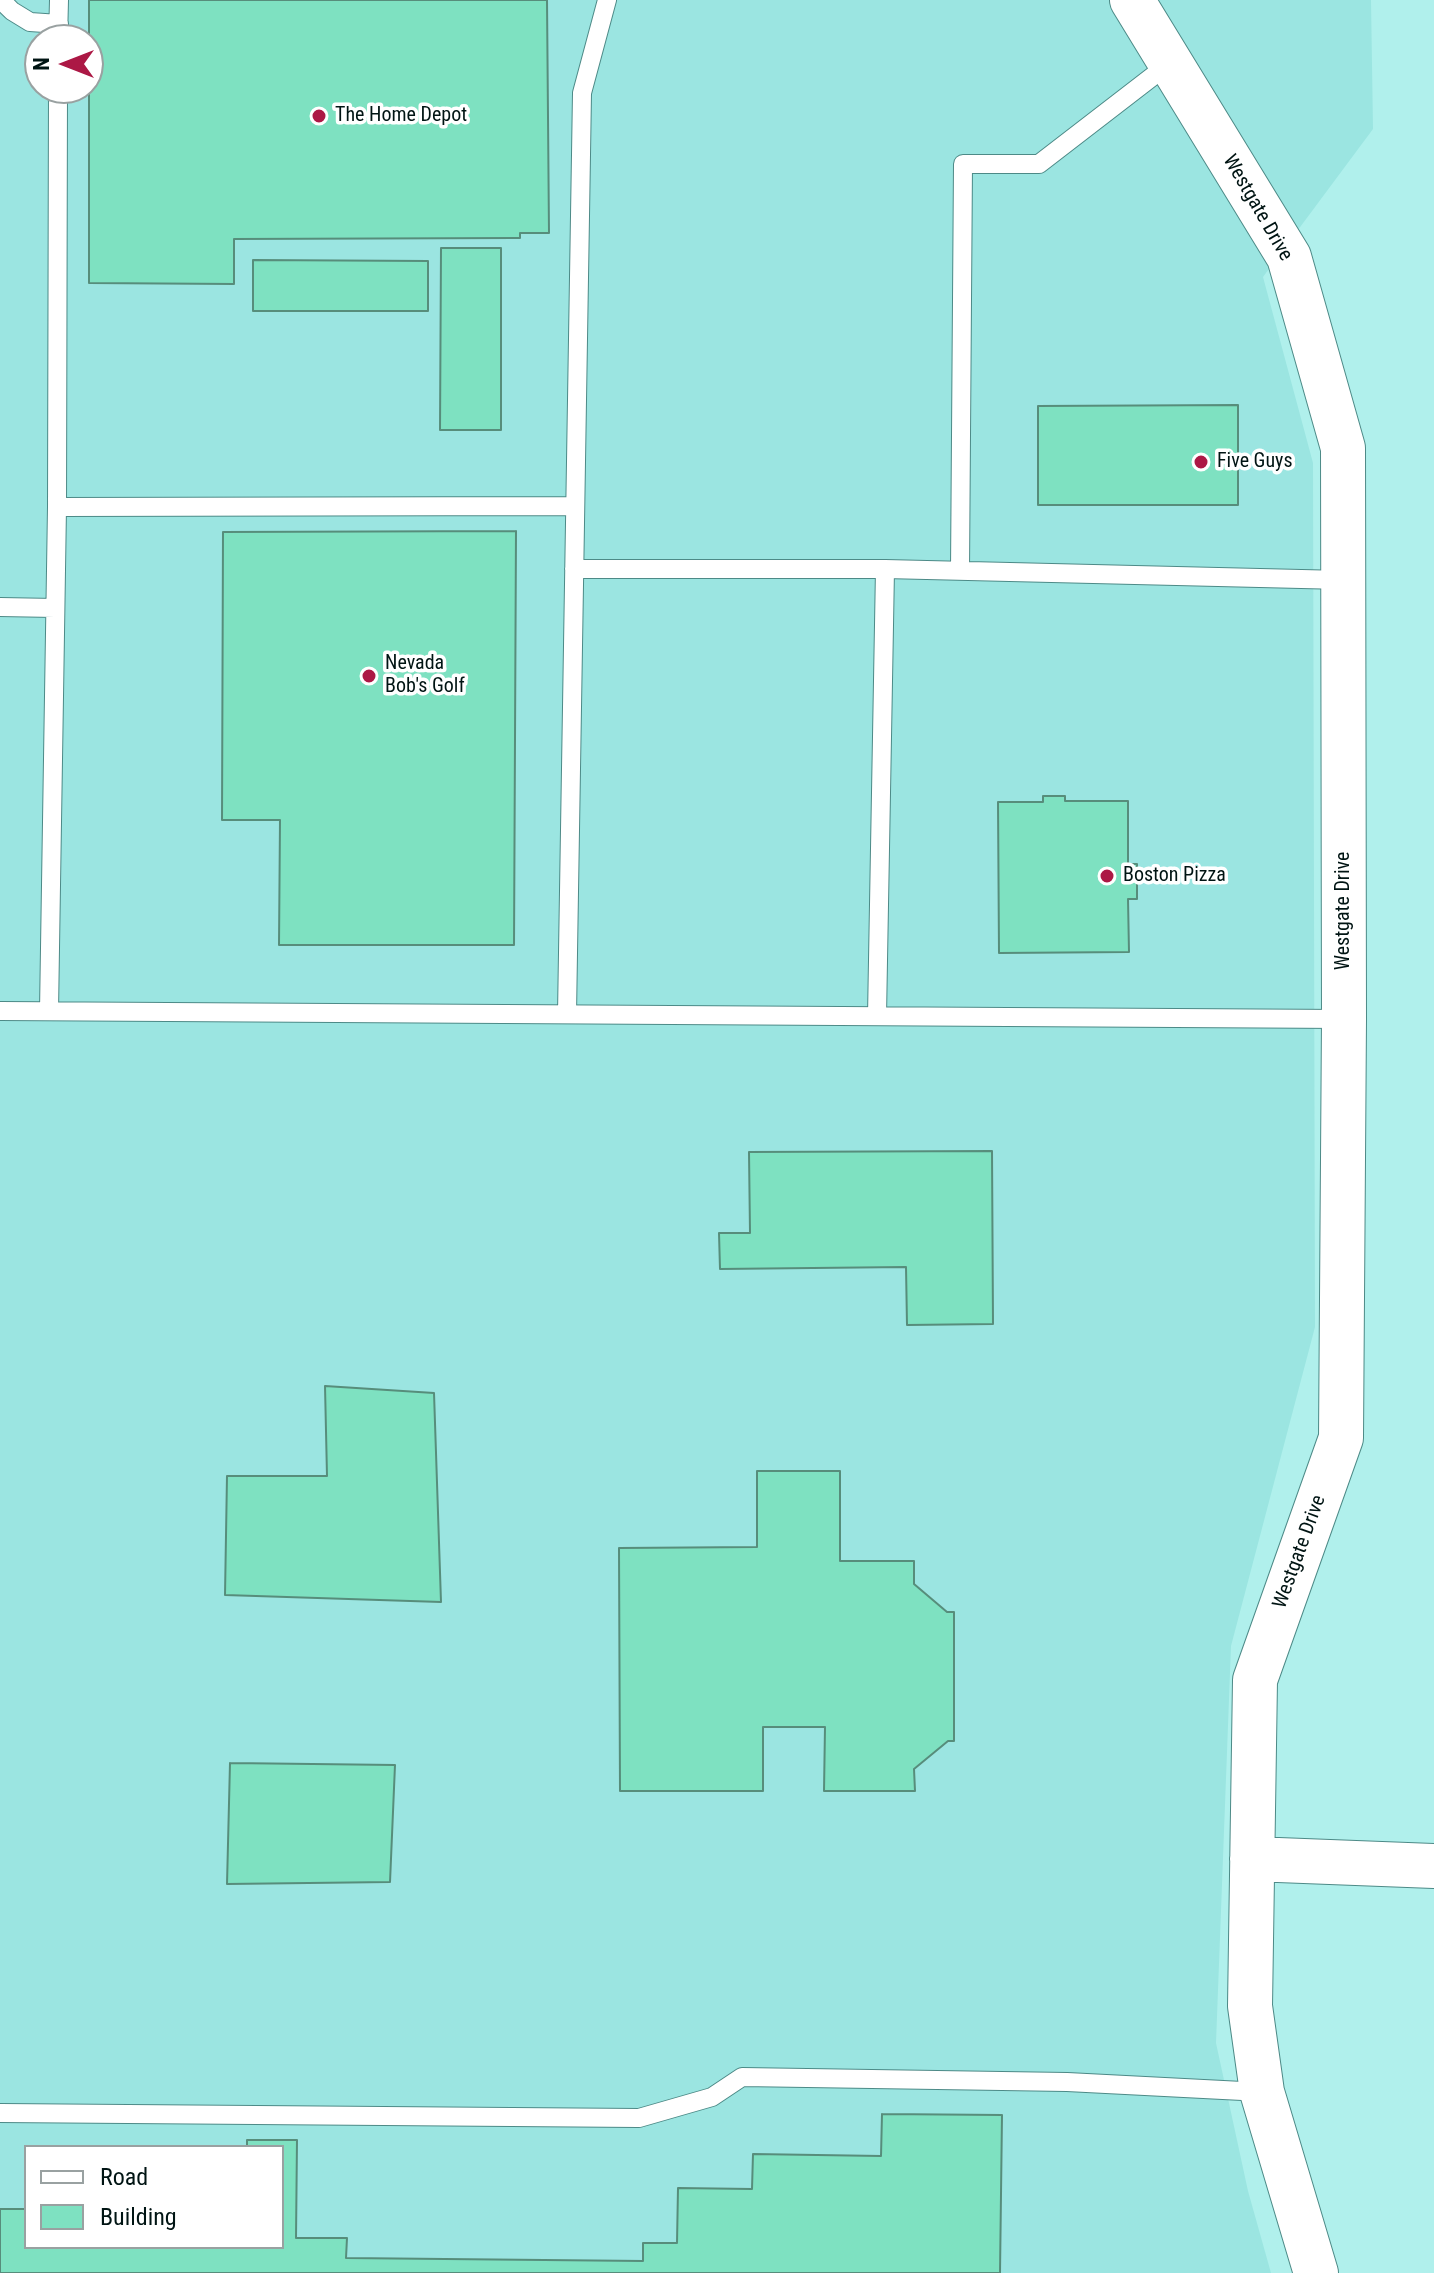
<!DOCTYPE html>
<html>
<head>
<meta charset="utf-8">
<style>
  body { margin:0 }
  #map { position:relative; width:1434px; height:2273px; overflow:hidden; background:#b0f0ec; font-family:"Roboto Condensed",sans-serif }
  canvas { display:block }
  .legend { position:absolute; left:24px; top:2145px; width:260px; height:104px; box-sizing:border-box; background:#fff; border:2px solid #99a1a1; margin:0; padding:10px 14px; list-style:none; font-size:24px; color:#001413 }
  .legend li { display:flex; align-items:center; gap:16px; height:40px }
  .legend b { width:40px; border:2px solid #99a1a1 }
  .north { position:absolute; left:24px; top:24px; width:80px; height:80px; box-sizing:border-box; background:#fff; border:2px solid #99a1a1; border-radius:50%; rotate:270deg; font-size:22px; font-weight:700; line-height:32px; text-align:center; color:#001413 }
  .north::after { content:''; display:block; margin:auto; width:28px; height:36px; background:#ac1845; clip-path:polygon(50% 0,100% 100%,50% 72%,0 100%) }
</style>
</head>
<body>
<div id="map">
<canvas width="1434" height="2273"></canvas>
<ul class="legend">
<li><b style="height:10px;background:#fff"></b>Road</li>
<li><b style="height:22px;background:#7ee1c1"></b>Building</li>
</ul>
<div class="north">N</div>
</div>
<script>
const g = document.querySelector('canvas').getContext('2d');
g.lineJoin = 'round';
function paint(path, color) {
  g.fillStyle = color;
  g.fill(path, 'evenodd');
}
function poly(rows) {
  const path = new Path2D();
  for (const r of rows) {
    path.moveTo(r[0], r[1]);
    for (let i = 2; i < r.length; i += 2) path.lineTo(r[i], r[i + 1]);
  }
  return path;
}
function trace(path, color, width, dash) {
  g.strokeStyle = color;
  g.lineWidth = width;
  g.lineCap = dash ? 'butt' : 'round';
  g.setLineDash(dash || []);
  g.stroke(path);
}
function label(font, color, halo, rows, align = 'center') {
  g.font = font + ' "Roboto Condensed",sans-serif';
  g.lineWidth = 7;
  g.setLineDash([]);
  g.textBaseline = 'middle';
  g.strokeStyle = halo;
  g.fillStyle = color;
  for (const [text, x, y, turn = 0] of rows) {
    g.save();
    g.translate(x, y);
    g.rotate((+turn || 0) * Math.PI / 180);
    g.textAlign = isNaN(turn) ? turn : align;
    if (halo) g.strokeText(text, 0, 0);
    g.fillText(text, 0, 0);
    g.restore();
  }
}
paint(poly([
  [0,0,1371,0,1373,129,1263,277,1313,463,1315,1327,1231,1646,1216,2043,1248,2191,1271,2273,0,2273],
  [40,40,88,40,88,88,40,88],
  [26,2147,282,2147,282,2247,26,2247]
]), '#9be5e1');
const building = poly([
  [89,0,547,0,549,233,520,233,520,238,514,238,234,239,234,284,89,283,89,0],
  [441,248,501,248,501,430,440,430,441,248],
  [253,260,428,261,428,311,253,311,253,260],
  [1238,405,1238,505,1038,505,1038,406,1238,405],
  [516,531,514,945,279,945,280,820,222,820,223,532,516,531],
  [1043,796,1065,796,1065,801,1128,801,1128,864,1137,864,1137,899,1128,899,1129,952,999,953,998,802,1043,802,1043,796],
  [992,1151,993,1324,907,1325,906,1267,720,1269,719,1233,750,1233,749,1152,992,1151],
  [325,1386,434,1393,441,1602,225,1595,227,1476,327,1476,325,1386],
  [757,1471,840,1471,840,1561,914,1561,914,1584,947,1612,954,1612,954,1741,948,1741,914,1769,915,1791,824,1791,825,1727,763,1727,763,1791,620,1791,619,1548,757,1547,757,1471],
  [230,1763,395,1765,390,1882,227,1884,230,1763],
  [882,2114,1002,2115,1000,2273,0,2273,0,2209,26,2209,26,2247,282,2247,282,2147,247,2147,247,2140,297,2140,296,2238,347,2238,346,2258,643,2261,643,2243,677,2243,678,2188,752,2189,753,2154,881,2156,882,2114]
]);
paint(building, '#7ee1c1');
trace(building, '#578d7b', 2);
const lane = poly([
  [1,0,12,11,30,22,59,24],
  [58,40,59,0],
  [57,507,58,88],
  [574,569,885,569,1343,580],
  [960,571,963,164,1039,164,1170,63],
  [0,607,55,608],
  [0,1011,1344,1019],
  [49,1011,57,507,575,506],
  [567,1014,582,93,607,0],
  [877,1016,885,569],
  [0,2113,639,2118,712,2097,742,2077,1067,2082,1262,2092]
]);
const secondary = poly([
  [1132,0,1289,257,1343,448,1344,1019,1341,1438,1255,1680,1250,2006,1262,2092,1316,2273],
  [1252,1859,1434,1866]
]);
trace(lane, '#4d8a87', 20);
trace(secondary, '#4d8a87', 46);
trace(lane, '#fff', 18);
trace(secondary, '#fff', 44);
for (const [x, y, r, color] of [
  [319,116,8,"#ac1845"],
  [1201,462,8,"#ac1845"],
  [369,676,8,"#ac1845"],
  [1107,876,8,"#ac1845"]
]) {
  const dot = new Path2D();
  dot.arc(x, y, r, 0, 2 * Math.PI);
  g.fillStyle = color;
  g.fill(dot);
  trace(dot, '#fff', 3);
}
label('20px', '#001413', '#fff', [
  ["The Home Depot",335,116],
  ["Five Guys",1217,462],
  ["Nevada",385,664],
  ["Bob's Golf",385,687],
  ["Boston Pizza",1123,876]
], 'left');
label('20px', '#001413', '#fff', [
  ["Westgate Drive",1257,208,60],
  ["Westgate Drive",1344,911,-90],
  ["Westgate Drive",1300,1552,-70]
]);
</script>
</body>
</html>
